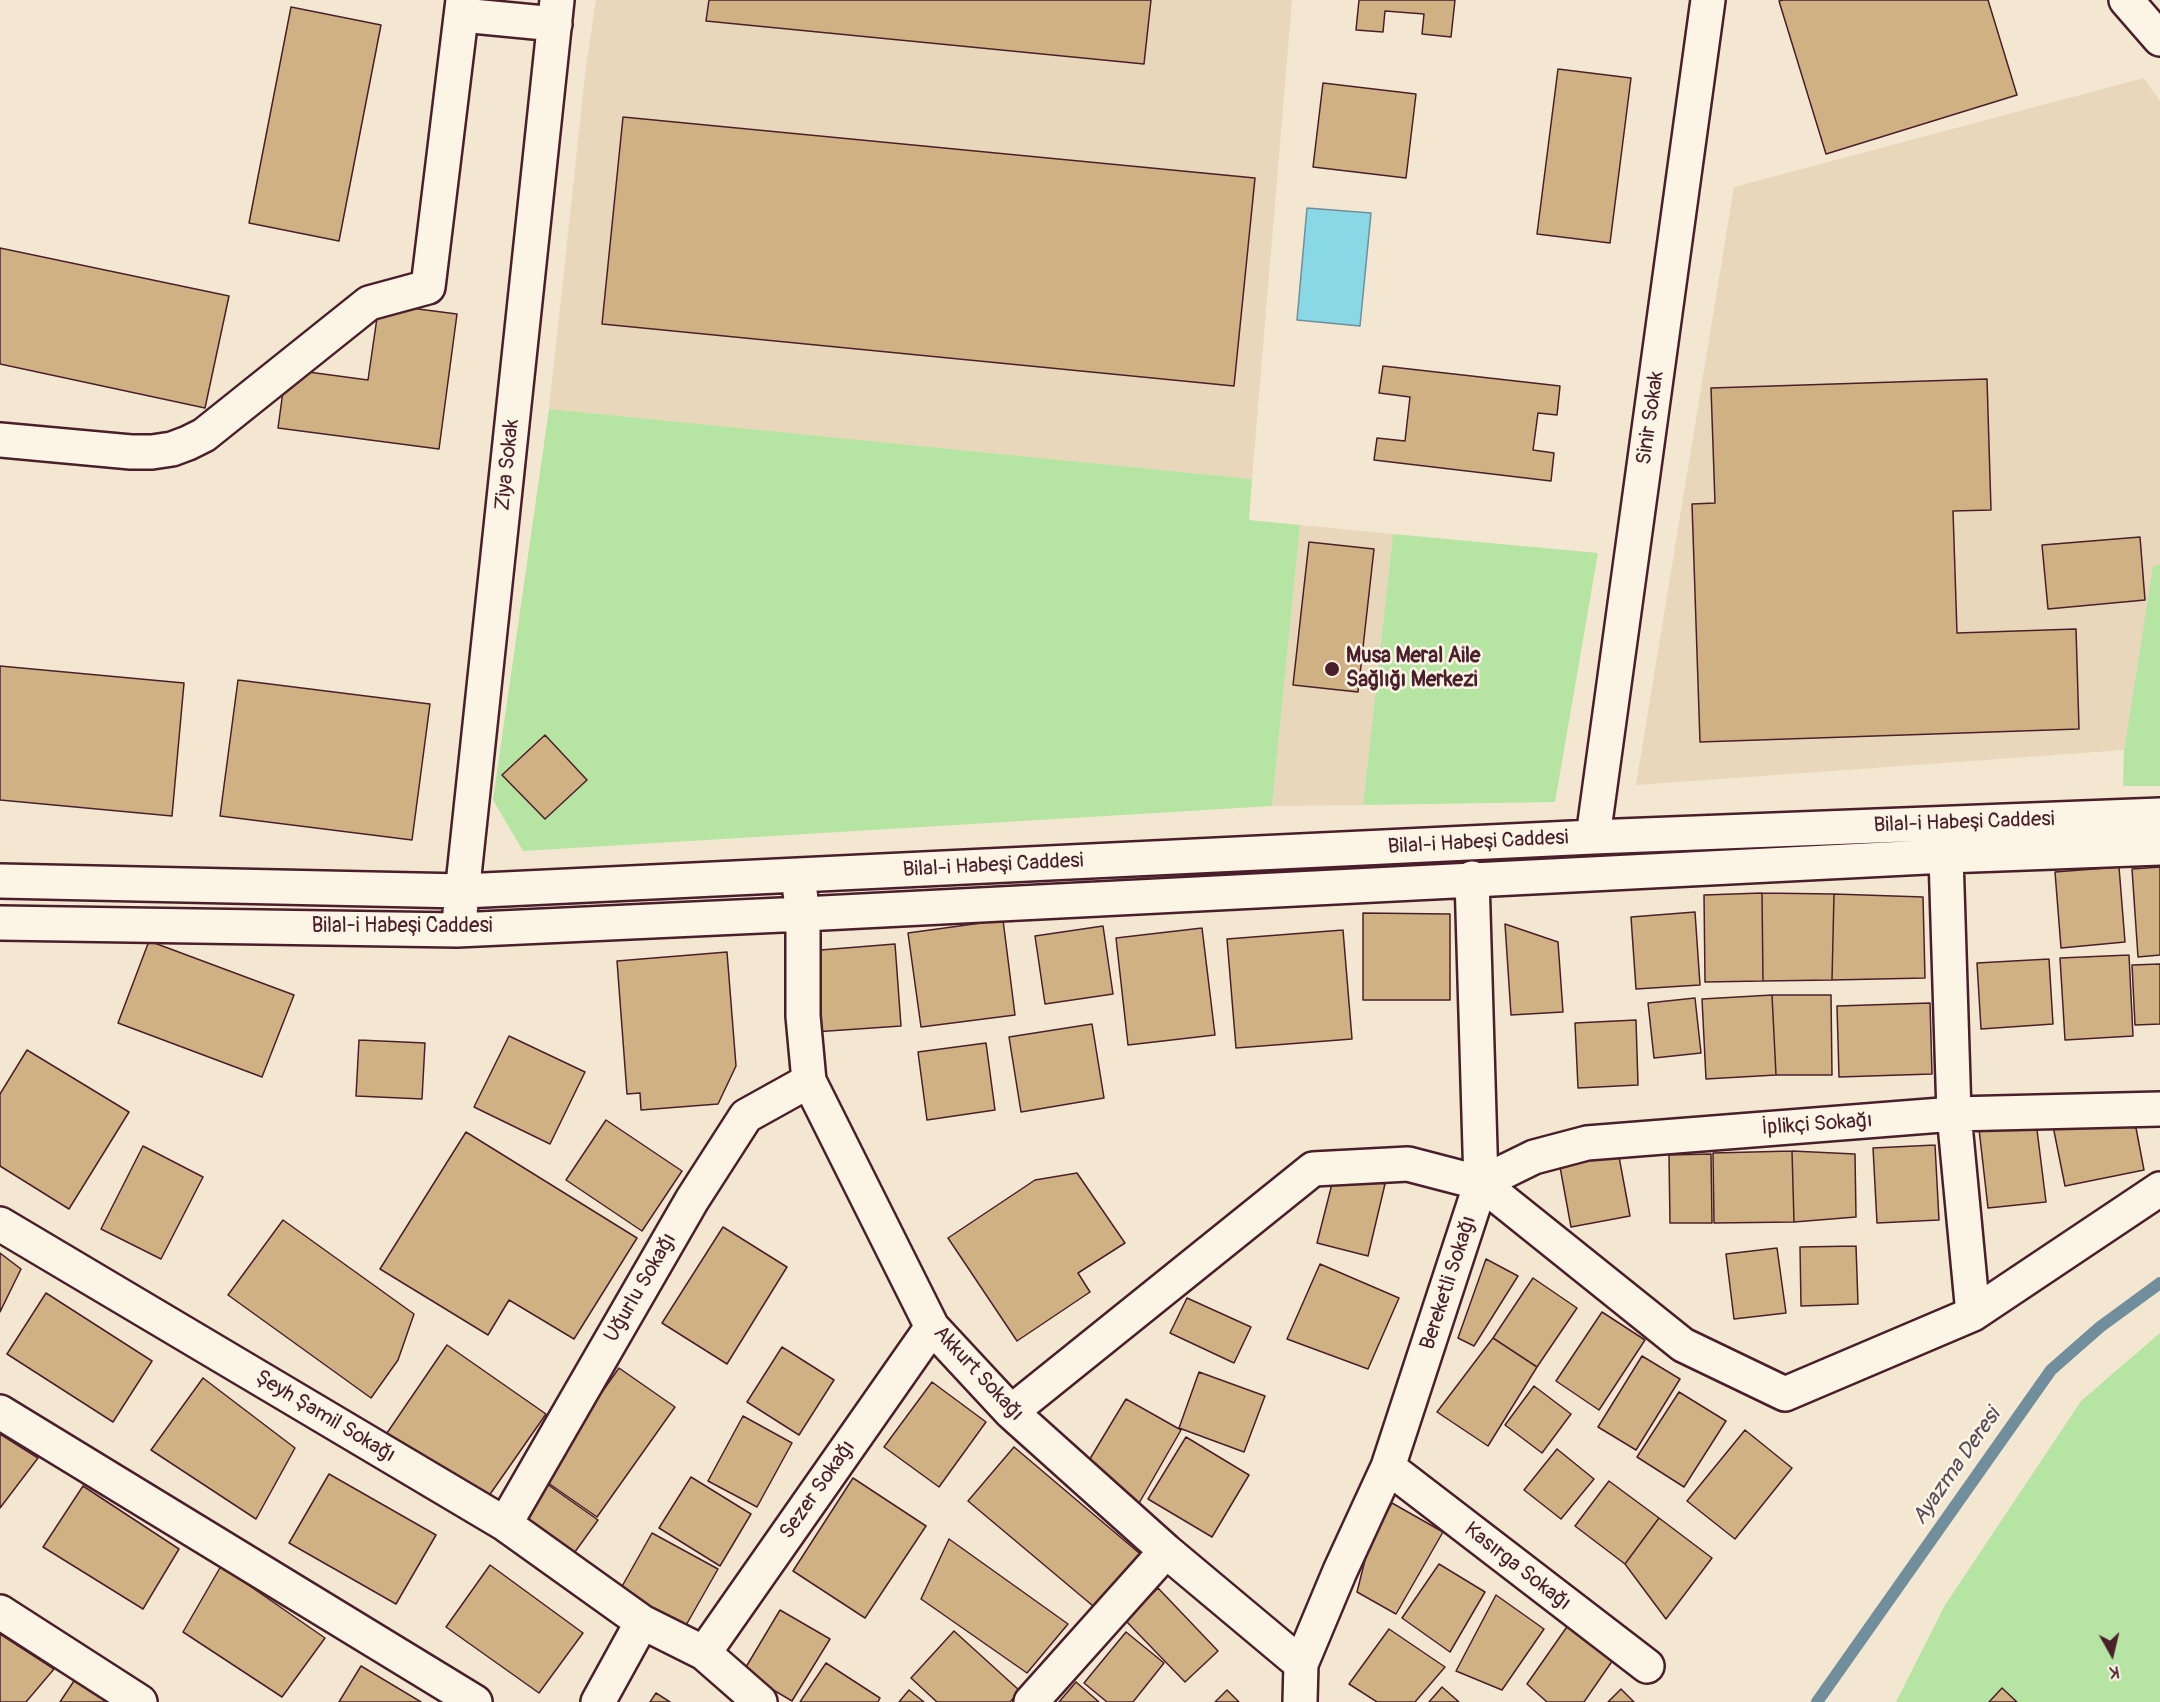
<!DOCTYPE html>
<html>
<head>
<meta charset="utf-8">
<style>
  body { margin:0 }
  #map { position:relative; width:2160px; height:1702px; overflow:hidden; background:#f3e7d2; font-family:Pangolin,sans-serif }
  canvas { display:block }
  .north { position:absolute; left:2082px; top:1624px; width:60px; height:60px; -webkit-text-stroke:4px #fcf5e5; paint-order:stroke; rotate:172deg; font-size:16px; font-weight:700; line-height:24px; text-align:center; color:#4a1f2b }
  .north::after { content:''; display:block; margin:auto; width:21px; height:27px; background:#4a1f2b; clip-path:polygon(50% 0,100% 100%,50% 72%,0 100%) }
</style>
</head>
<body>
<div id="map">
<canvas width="2160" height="1702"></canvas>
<div class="north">K</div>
</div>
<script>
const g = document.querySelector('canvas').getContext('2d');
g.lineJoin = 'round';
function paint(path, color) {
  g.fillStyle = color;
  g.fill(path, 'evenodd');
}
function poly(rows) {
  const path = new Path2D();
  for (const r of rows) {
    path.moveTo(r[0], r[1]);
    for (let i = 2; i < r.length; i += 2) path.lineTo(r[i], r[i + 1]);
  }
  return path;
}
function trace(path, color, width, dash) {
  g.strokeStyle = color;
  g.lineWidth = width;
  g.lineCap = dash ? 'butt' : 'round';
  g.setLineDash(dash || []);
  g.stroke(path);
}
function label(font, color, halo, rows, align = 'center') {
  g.font = font + ' Pangolin,sans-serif';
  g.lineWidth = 5;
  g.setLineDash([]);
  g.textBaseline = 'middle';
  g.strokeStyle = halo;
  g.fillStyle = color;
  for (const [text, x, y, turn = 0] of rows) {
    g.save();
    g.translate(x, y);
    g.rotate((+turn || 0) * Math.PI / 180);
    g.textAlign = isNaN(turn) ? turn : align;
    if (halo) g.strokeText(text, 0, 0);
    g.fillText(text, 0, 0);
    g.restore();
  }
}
paint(poly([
  [596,0,1292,0,1252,479,549,409,586,67],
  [2144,78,2160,101,2160,564,2153,567,2124,750,1636,785,1734,187],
  [1300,525,1393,534,1363,805,1272,806]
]), '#e8d7bb');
paint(poly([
  [549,409,1252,479,1249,520,1300,525,1272,806,523,851,493,800],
  [1393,534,1598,553,1555,802,1363,805],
  [2160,564,2160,786,2123,786,2124,750,2153,566],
  [2160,1333,2160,1702,1896,1702,1945,1605,2081,1401]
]), '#b6e4a3');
const water = poly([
  [1307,208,1371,213,1360,326,1297,320,1307,208]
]);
paint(water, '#89d8e5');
trace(water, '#708e9b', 1.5);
trace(poly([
  [1817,1702,2051,1370,2100,1327,2160,1283]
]), '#708e9b', 12);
const building = poly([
  [709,0,1151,0,1144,64,706,21,709,0],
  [1359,0,1455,0,1451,37,1422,34,1424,14,1385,11,1383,32,1356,30,1359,0],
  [1783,0,1988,0,2017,95,1826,154,1779,1,1783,0],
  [291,7,381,25,339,241,249,223,291,7],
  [1558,69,1631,78,1610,243,1537,234,1558,69],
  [1323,83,1416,94,1406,178,1313,167,1323,83],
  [623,117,1255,178,1234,386,602,324,623,117],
  [0,248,229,296,205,408,0,364,0,248],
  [379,304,457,314,439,449,278,428,286,369,368,380,379,304],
  [1383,366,1560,386,1557,415,1538,413,1533,450,1554,453,1551,481,1374,460,1377,438,1405,441,1410,397,1379,393,1383,366],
  [1987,379,1991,510,1953,511,1957,633,2076,629,2079,729,1700,742,1692,504,1715,503,1711,388,1987,379],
  [2140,537,2145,600,2048,609,2042,545,2140,537],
  [1309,542,1374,549,1358,692,1293,685,1309,542],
  [0,666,184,683,172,816,0,800,0,666],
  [238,680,430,704,412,840,220,816,238,680],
  [545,735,587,780,545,819,502,775,545,735],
  [2119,867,2125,942,2061,948,2055,872,2119,867],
  [2160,867,2160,955,2138,957,2132,869,2160,867],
  [1762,893,1763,981,1705,982,1704,895,1762,893],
  [1762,893,1834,894,1832,980,1763,981,1762,893],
  [1834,894,1923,897,1925,978,1832,980,1834,894],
  [1695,912,1700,985,1636,989,1631,917,1695,912],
  [1363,913,1450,914,1450,1000,1363,1000,1363,913],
  [1003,920,1015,1015,921,1027,908,933,1003,920],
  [1505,924,1558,942,1563,1012,1511,1015,1505,924],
  [1103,926,1113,994,1045,1004,1035,936,1103,926],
  [1202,928,1215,1035,1128,1045,1116,938,1202,928],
  [1343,930,1352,1039,1236,1048,1227,939,1343,930],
  [149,941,294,995,262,1077,118,1023,149,941],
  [895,944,901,1026,814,1032,808,951,895,944],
  [727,952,736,1066,718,1104,641,1110,640,1093,627,1094,617,961,727,952],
  [2129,955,2133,1036,2065,1040,2060,958,2129,955],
  [2049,959,2053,1024,1981,1029,1977,963,2049,959],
  [2160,964,2160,1024,2135,1025,2132,965,2160,964],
  [1772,995,1776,1075,1706,1079,1702,999,1772,995],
  [1772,995,1831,995,1832,1075,1776,1075,1772,995],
  [1695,998,1701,1053,1654,1058,1648,1003,1695,998],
  [1930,1003,1932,1074,1839,1077,1837,1006,1930,1003],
  [1636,1020,1638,1085,1578,1088,1575,1023,1636,1020],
  [1092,1024,1104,1098,1021,1112,1009,1037,1092,1024],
  [509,1036,585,1072,550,1144,474,1107,509,1036],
  [359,1040,425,1043,422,1099,356,1096,359,1040],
  [986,1043,995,1110,927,1120,918,1052,986,1043],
  [27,1050,129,1112,69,1209,0,1166,0,1094,27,1050],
  [2051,1116,2136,1128,2144,1170,2065,1186,2051,1116],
  [606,1120,682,1171,642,1231,566,1180,606,1120],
  [2036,1122,2046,1202,1988,1208,1979,1129,2036,1122],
  [466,1132,637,1238,574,1339,509,1300,488,1335,380,1269,466,1132],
  [1935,1145,1939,1220,1877,1223,1873,1148,1935,1145],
  [143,1146,203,1177,161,1259,101,1229,143,1146],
  [1617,1146,1630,1216,1571,1227,1558,1156,1617,1146],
  [1792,1151,1855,1154,1856,1217,1794,1222,1792,1151],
  [1792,1151,1794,1222,1714,1223,1713,1153,1792,1151],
  [1711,1154,1712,1223,1670,1223,1669,1155,1711,1154],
  [1335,1172,1385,1184,1368,1256,1317,1243,1335,1172],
  [1077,1173,1125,1243,1078,1273,1090,1292,1017,1341,948,1238,1035,1180,1077,1173],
  [283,1220,414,1314,398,1360,371,1398,228,1295,283,1220],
  [723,1227,787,1267,727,1364,662,1323,723,1227],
  [1856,1246,1858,1304,1801,1306,1800,1247,1856,1246],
  [1777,1248,1786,1313,1734,1319,1726,1254,1777,1248],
  [0,1253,21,1269,0,1312,0,1253],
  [1486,1259,1518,1276,1474,1346,1458,1338,1486,1259],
  [1320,1264,1399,1298,1368,1369,1287,1339,1320,1264],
  [1533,1278,1577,1308,1537,1367,1493,1338,1533,1278],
  [46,1293,152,1361,113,1422,7,1354,46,1293],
  [1187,1298,1251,1327,1234,1363,1170,1333,1187,1298],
  [1602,1312,1645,1340,1599,1410,1556,1381,1602,1312],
  [1493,1338,1537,1367,1488,1446,1437,1412,1493,1338],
  [447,1345,546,1414,486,1500,387,1433,447,1345],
  [782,1347,834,1380,799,1435,747,1402,782,1347],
  [1642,1356,1680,1379,1636,1450,1598,1427,1642,1356],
  [619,1368,675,1407,597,1517,541,1478,619,1368],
  [1199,1372,1265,1396,1244,1452,1179,1428,1199,1372],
  [203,1378,295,1448,256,1519,151,1450,203,1378],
  [932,1382,986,1422,939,1487,884,1447,932,1382],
  [1534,1386,1571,1414,1542,1453,1505,1425,1534,1386],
  [1679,1392,1726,1421,1684,1487,1637,1457,1679,1392],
  [1126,1399,1181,1430,1138,1505,1082,1472,1126,1399],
  [743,1416,792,1443,757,1507,708,1481,743,1416],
  [1745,1430,1792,1468,1735,1539,1687,1501,1745,1430],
  [0,1434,38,1458,0,1508,0,1434],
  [1186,1437,1249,1475,1212,1537,1148,1499,1186,1437],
  [1014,1447,1145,1558,1099,1611,968,1501,1014,1447],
  [1557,1449,1594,1479,1561,1519,1524,1490,1557,1449],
  [329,1474,436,1535,396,1604,289,1543,329,1474],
  [691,1477,751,1514,720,1566,659,1528,691,1477],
  [853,1478,926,1526,865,1618,793,1571,853,1478],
  [1609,1481,1659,1518,1625,1564,1575,1526,1609,1481],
  [547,1484,598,1520,567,1563,516,1527,547,1484],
  [83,1486,179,1549,143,1609,43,1547,83,1486],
  [1392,1503,1443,1532,1396,1614,1357,1592,1370,1540,1392,1503],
  [1659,1518,1712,1558,1666,1619,1625,1564,1659,1518],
  [652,1533,718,1569,681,1634,616,1597,652,1533],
  [949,1539,1068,1624,1027,1673,921,1599,949,1539],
  [1439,1564,1485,1592,1450,1652,1402,1618,1439,1564],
  [490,1565,583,1633,539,1693,446,1627,490,1565],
  [221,1566,325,1638,282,1697,183,1632,221,1566],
  [1158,1588,1218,1651,1185,1682,1125,1620,1158,1588],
  [1496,1595,1544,1629,1502,1690,1456,1671,1496,1595],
  [780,1610,830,1639,792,1701,743,1672,780,1610],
  [1571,1621,1615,1657,1584,1702,1547,1702,1527,1684,1571,1621],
  [1389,1629,1445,1667,1415,1702,1377,1702,1349,1684,1389,1629],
  [954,1631,1020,1691,1010,1702,937,1702,911,1678,954,1631],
  [1126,1632,1164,1663,1133,1702,1107,1702,1084,1683,1126,1632],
  [0,1634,54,1669,26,1702,0,1702,0,1634],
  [826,1663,880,1698,878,1702,800,1702,826,1663],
  [361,1666,421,1702,339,1702,361,1666],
  [76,1678,112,1702,60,1702,76,1678],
  [1076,1682,1099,1702,1059,1702,1076,1682],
  [1442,1687,1459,1702,1429,1702,1442,1687],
  [2002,1688,2017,1702,1989,1702,2002,1688],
  [1621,1689,1634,1702,1608,1702,1621,1689],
  [909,1690,924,1702,899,1702,909,1690],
  [1227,1690,1239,1702,1215,1702,1227,1690],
  [656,1693,670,1702,650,1702,656,1693]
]);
paint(building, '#d0b184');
trace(building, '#4a1f2b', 1.5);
const minor = poly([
  [2126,0,2160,39],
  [462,15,555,24],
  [0,440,131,452,152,452,172,449,188,443,204,435,369,303,428,287,463,0],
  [1593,837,1708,0],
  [1946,856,1954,1114,1973,1314],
  [0,881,463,891,1593,837,2160,815],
  [800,892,803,914,803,1016,809,1081,932,1327,1011,1412,1166,1551,1301,1664,1300,1702],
  [460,913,557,0],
  [0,923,457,930,803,914,1946,856,2160,848],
  [1481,1183,1534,1157,1587,1143,1954,1114,2160,1109],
  [0,1224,505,1524,642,1622,598,1702],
  [0,1412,475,1702],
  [1011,1412,1313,1169,1408,1164,1481,1183,1683,1345,1785,1394,1973,1314,2160,1189],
  [1388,1467,1647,1666],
  [505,1524,692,1200,746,1116,809,1081],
  [0,1612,140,1702],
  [642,1622,704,1653,760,1702],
  [704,1653,932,1327],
  [1301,1664,1340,1571,1388,1467,1481,1183,1472,878],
  [1031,1702,1166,1551]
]);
trace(minor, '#4a1f2b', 38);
trace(minor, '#fcf5e5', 33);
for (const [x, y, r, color] of [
  [1332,669,8,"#4a1f2b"]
]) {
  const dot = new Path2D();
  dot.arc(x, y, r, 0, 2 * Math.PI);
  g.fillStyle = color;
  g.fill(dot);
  trace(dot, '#fcf5e5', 2);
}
label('21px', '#4a1f2b', '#fcf5e5', [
  ["Sinir Sokak",1651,418,-82],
  ["Ziya Sokak",508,465,-84],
  ["Bilal-i Habeşi Caddesi",1964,823,-2],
  ["Bilal-i Habeşi Caddesi",1478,843,-3],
  ["Bilal-i Habeşi Caddesi",993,866,-3],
  ["Bilal-i Habeşi Caddesi",402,927],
  ["İplikçi Sokağı",1817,1125,-4],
  ["Bereketli Sokağı",1449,1283,-72],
  ["Uğurlu Sokağı",641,1288,-60],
  ["Akkurt Sokağı",978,1374,47],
  ["Şeyh Şamil Sokağı",325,1417,31],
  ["Sezer Sokağı",818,1490,-55],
  ["Kasırga Sokağı",1517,1567,38]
]);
label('bold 21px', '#4a1f2b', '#fcf5e5', [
  ["Musa Meral Aile",1346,657],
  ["Sağlığı Merkezi",1346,681]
], 'left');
label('italic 22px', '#5a4d5a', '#fcf5e5', [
  ["Ayazma Deresi",1957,1467,-55]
]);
</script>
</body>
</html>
